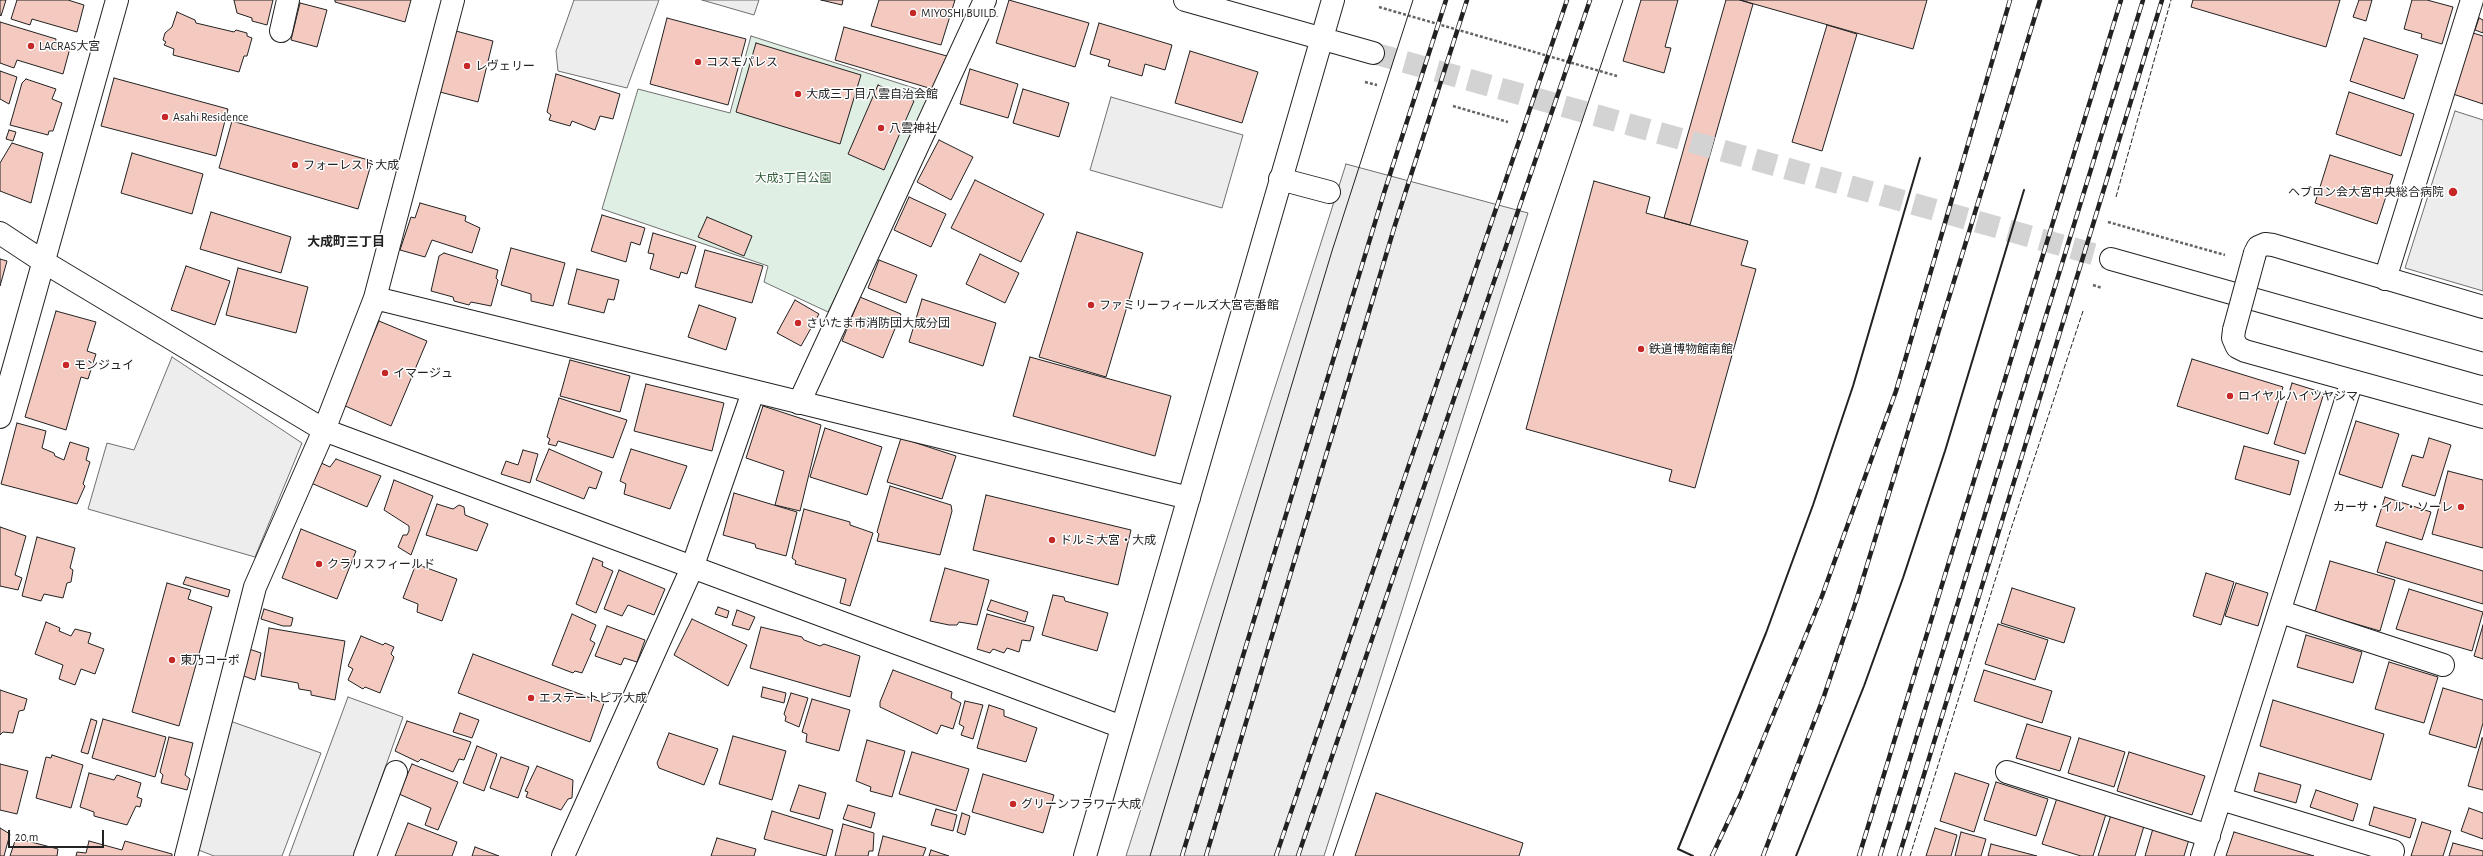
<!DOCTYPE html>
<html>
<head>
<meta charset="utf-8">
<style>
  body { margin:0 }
  #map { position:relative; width:2483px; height:856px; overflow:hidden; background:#fff; font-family:"Alegreya Sans",sans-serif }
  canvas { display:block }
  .scale { position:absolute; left:8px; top:830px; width:96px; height:18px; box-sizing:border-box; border:2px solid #222; border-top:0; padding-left:5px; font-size:12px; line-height:14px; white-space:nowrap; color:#222; -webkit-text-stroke:3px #fff; paint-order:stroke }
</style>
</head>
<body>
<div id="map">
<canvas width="2483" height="856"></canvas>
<div class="scale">20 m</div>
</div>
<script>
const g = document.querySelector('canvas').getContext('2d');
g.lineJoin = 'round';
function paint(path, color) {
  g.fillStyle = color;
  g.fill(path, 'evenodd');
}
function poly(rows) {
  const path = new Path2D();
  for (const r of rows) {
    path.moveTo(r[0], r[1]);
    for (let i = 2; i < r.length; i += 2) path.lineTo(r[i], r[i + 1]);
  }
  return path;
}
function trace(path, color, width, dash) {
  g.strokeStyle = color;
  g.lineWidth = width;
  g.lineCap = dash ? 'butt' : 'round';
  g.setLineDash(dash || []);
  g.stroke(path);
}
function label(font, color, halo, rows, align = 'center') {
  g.font = font + ' "Alegreya Sans","Noto Sans JP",sans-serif';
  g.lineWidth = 3;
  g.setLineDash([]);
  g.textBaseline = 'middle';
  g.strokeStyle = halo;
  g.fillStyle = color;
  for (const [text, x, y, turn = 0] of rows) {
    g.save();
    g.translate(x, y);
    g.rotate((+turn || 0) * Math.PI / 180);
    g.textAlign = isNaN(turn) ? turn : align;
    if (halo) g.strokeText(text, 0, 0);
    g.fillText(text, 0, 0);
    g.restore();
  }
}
const green = poly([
  [751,36,936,95,828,312,764,282,768,266,602,209,638,89,730,113,751,36]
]);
paint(green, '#e0efe3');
trace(green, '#6f6f6f', 1);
const parking = poly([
  [574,0,659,0,627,88,558,71,556,51,574,0],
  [702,0,759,0,754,15,702,0],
  [1111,97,1243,135,1222,208,1090,170,1111,97],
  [2455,111,2483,120,2483,291,2405,268,2455,111],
  [1346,164,1528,213,1324,856,1126,856,1346,164],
  [172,357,302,443,255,557,88,509,107,443,134,450,172,357],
  [348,697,403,717,354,856,289,856,348,697],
  [230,721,321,753,282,856,214,856,196,849,230,721]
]);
paint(parking, '#ededed');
trace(parking, '#6f6f6f', 1);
const building = poly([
  [0,0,6,0,1,16,0,15,0,0],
  [17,0,68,0,84,5,77,32,32,19,30,25,11,19,17,0],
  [234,0,273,0,267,25,252,21,252,18,237,13,234,0],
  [335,0,411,0,405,22,335,2,335,0],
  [821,0,843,0,842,5,821,0],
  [879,0,955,0,941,45,871,26,879,0],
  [1009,0,1089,23,1075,67,996,43,1009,0],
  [1641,0,1678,0,1665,47,1671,48,1664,73,1623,61,1641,0],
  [1726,0,1740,0,1753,4,1690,225,1664,218,1726,0],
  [1740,0,1927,0,1913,49,1740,0],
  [2193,0,2340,0,2326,47,2191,7,2193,0],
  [2359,0,2372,0,2366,21,2353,17,2359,0],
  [2412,0,2427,0,2453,7,2442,44,2421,38,2422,34,2404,29,2412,0],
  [300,3,327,10,317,47,291,40,300,3],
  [177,12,195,20,196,23,234,32,236,30,247,33,247,36,252,38,247,56,244,56,239,72,173,55,174,49,164,45,166,42,163,40,165,33,172,27,177,12],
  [667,18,746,39,728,105,650,84,667,18],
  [2479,18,2483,20,2483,33,2475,30,2479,18],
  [0,22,56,39,55,44,70,48,63,74,17,60,14,68,0,63,0,22],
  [1099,23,1172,45,1165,70,1145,64,1142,76,1108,66,1110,60,1090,54,1099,23],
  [1827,25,1857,34,1822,151,1792,142,1827,25],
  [844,27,954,58,939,91,835,60,844,27],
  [456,31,493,41,478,102,440,92,456,31],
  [2473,33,2483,36,2483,104,2453,94,2473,33],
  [2364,38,2418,55,2404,99,2350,81,2364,38],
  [756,43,861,75,840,144,736,112,756,43],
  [1190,51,1258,72,1242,123,1175,103,1190,51],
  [970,69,1018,84,1008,118,960,104,970,69],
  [0,71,17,77,9,104,0,99,0,71],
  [556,74,620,94,613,119,600,116,595,130,572,121,570,126,549,120,551,115,547,112,556,74],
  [114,78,228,109,216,156,101,126,114,78],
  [26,79,56,89,52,99,62,103,53,131,49,131,48,135,10,125,22,83,26,79],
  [878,85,914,101,884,170,848,154,878,85],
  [1023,89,1069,103,1059,137,1013,123,1023,89],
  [2349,92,2414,114,2401,156,2336,134,2349,92],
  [232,121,372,161,358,209,219,168,232,121],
  [9,130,16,132,13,141,6,139,9,130],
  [939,140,973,157,951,200,917,182,939,140],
  [12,143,43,153,31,203,0,191,0,163,12,143],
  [132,153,203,174,192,214,121,193,132,153],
  [2330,155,2393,175,2377,224,2315,203,2330,155],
  [975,180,1044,214,1021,262,951,228,975,180],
  [1594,181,1650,197,1646,213,1748,241,1741,265,1756,269,1695,488,1669,481,1672,470,1526,429,1594,181],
  [909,197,946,214,931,247,894,230,909,197],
  [420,203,466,216,465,221,480,228,472,253,432,240,425,257,400,250,411,217,415,218,420,203],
  [211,212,291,237,281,273,200,249,211,212],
  [602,215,645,228,640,245,631,242,626,262,591,251,602,215],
  [707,217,752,236,744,256,698,237,707,217],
  [1077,232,1143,253,1106,377,1039,357,1077,232],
  [653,233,696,246,687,274,681,272,679,278,650,269,654,254,648,253,653,233],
  [511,248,565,263,553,306,531,301,531,294,501,285,511,248],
  [705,250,763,266,752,303,695,287,705,250],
  [444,253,498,270,496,278,498,280,491,306,471,302,469,305,454,301,453,297,431,291,439,256,444,253],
  [980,254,1019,273,1005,303,966,284,980,254],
  [0,259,7,261,0,286,0,259],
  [879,260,917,275,906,303,868,288,879,260],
  [186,266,230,281,215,325,171,310,186,266],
  [238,268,308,287,296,333,226,315,238,268],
  [577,269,619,280,614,300,608,299,604,313,568,304,577,269],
  [860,297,901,314,883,358,842,341,860,297],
  [922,299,996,323,983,366,909,342,922,299],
  [795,300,819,314,801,346,777,333,795,300],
  [699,305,736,318,726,350,688,337,699,305],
  [56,311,96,322,87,351,96,354,88,379,81,377,66,430,25,417,56,311],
  [379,321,427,341,391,426,343,405,379,321],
  [1030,357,1171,396,1155,456,1013,416,1030,357],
  [2192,359,2283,387,2268,434,2177,406,2192,359],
  [570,360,630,376,620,412,560,396,570,360],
  [2292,383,2324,393,2305,454,2274,444,2292,383],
  [646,384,724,403,712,451,634,431,646,384],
  [559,398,627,420,613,458,558,441,556,446,548,444,550,439,547,437,559,398],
  [763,406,821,425,800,511,775,505,784,471,746,458,763,406],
  [2356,421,2399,434,2382,488,2339,474,2356,421],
  [17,423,46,431,42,448,54,453,55,456,64,460,70,442,89,448,86,460,90,462,83,484,85,486,77,504,1,484,17,423],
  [825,428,882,447,867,495,810,477,825,428],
  [901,438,956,456,942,499,887,482,901,438],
  [2429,438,2451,445,2435,496,2402,486,2412,455,2423,458,2429,438],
  [2244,446,2299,461,2290,495,2235,479,2244,446],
  [549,449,602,472,596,489,589,487,584,499,536,480,549,449],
  [631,449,687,466,670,509,624,494,626,484,620,481,631,449],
  [523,450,538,454,530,483,501,474,506,461,518,465,523,450],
  [336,459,381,476,367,507,311,483,319,462,330,467,336,459],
  [2448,471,2483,480,2483,548,2432,534,2448,471],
  [394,480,433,496,411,555,398,547,403,535,407,535,409,531,409,526,384,510,394,480],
  [890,486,951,505,952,511,940,555,877,541,879,534,877,532,890,486],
  [734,493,797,512,786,556,756,548,755,544,723,535,734,493],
  [986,495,1131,530,1118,585,973,550,986,495],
  [2385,497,2431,512,2422,540,2376,526,2385,497],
  [437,504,453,509,459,505,464,507,465,515,488,524,477,551,426,535,437,504],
  [804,509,850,522,850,525,873,533,850,606,840,603,846,579,795,564,796,561,792,558,804,509],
  [0,527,26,536,15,575,22,578,18,590,0,586,0,527],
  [301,529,356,551,337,599,282,578,301,529],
  [37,537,75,548,70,568,73,570,71,582,67,583,63,598,44,594,41,601,22,596,37,537],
  [2386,542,2483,571,2483,604,2377,572,2386,542],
  [593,558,603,562,602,566,613,571,596,613,576,604,593,558],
  [2330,561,2395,580,2380,631,2315,612,2330,561],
  [416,564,457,579,442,621,417,612,418,604,403,598,416,564],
  [945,568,989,580,977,625,959,622,957,625,949,625,930,621,945,568],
  [619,570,665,589,654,615,628,605,622,616,604,609,619,570],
  [2206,573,2234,582,2221,625,2193,616,2206,573],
  [186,577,230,590,228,597,183,584,186,577],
  [167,583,191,590,188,599,212,607,179,726,132,712,167,583],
  [2236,583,2268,593,2258,626,2225,616,2236,583],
  [2012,588,2075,608,2064,643,2001,623,2012,588],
  [2409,589,2483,612,2472,651,2396,629,2409,589],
  [1053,595,1064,597,1065,601,1108,613,1097,651,1042,635,1053,595],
  [991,600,1028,612,1025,622,987,610,991,600],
  [718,607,729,611,727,618,715,614,718,607],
  [264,609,293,618,291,626,283,626,261,619,264,609],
  [737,610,755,617,749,630,732,625,737,610],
  [572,614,596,625,590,640,595,643,582,673,575,671,573,673,552,665,572,614],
  [987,614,1034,627,1030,641,1022,640,1019,652,1007,648,1004,653,993,649,990,653,977,649,987,614],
  [692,619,747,645,728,686,674,655,692,619],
  [46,622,60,628,59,631,71,636,75,629,91,633,88,643,104,649,95,674,81,669,75,685,59,679,63,665,35,654,46,622],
  [1998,624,2048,640,2035,680,1985,664,1998,624],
  [2483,625,2483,659,2474,656,2483,625],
  [607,626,645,640,637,662,624,658,621,665,595,656,607,626],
  [761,627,802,637,804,640,820,646,824,644,860,656,850,697,750,668,761,627],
  [269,628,345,641,335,700,311,695,311,691,299,689,298,683,261,676,269,628],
  [2306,635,2362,652,2353,683,2297,667,2306,635],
  [361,636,383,645,385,643,394,647,391,654,394,657,380,693,365,687,363,689,348,680,353,669,348,666,361,636],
  [246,648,261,653,255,680,238,674,246,648],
  [473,654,604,703,590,742,458,693,473,654],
  [2389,662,2438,677,2424,723,2375,709,2389,662],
  [893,670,952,692,951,698,961,703,953,729,941,725,937,734,880,707,880,702,893,670],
  [1984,670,2052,691,2042,723,1974,701,1984,670],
  [763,687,786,693,784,703,761,697,763,687],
  [2443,688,2483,700,2483,723,2476,748,2429,734,2443,688],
  [0,690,27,699,24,710,19,711,13,733,3,732,0,735,0,690],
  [791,693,808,698,799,727,785,721,786,717,784,714,791,693],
  [812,699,850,710,839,751,806,742,807,734,802,732,812,699],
  [2273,700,2384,734,2371,780,2260,746,2273,700],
  [965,701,983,705,973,739,961,735,964,727,959,724,965,701],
  [989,705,1004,710,1004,716,1037,728,1026,762,977,748,989,705],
  [460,713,479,720,472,738,453,732,460,713],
  [91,719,97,721,88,754,81,752,91,719],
  [103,719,166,737,155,777,92,758,103,719],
  [407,721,471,742,464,760,459,759,453,772,421,759,418,762,395,751,407,721],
  [2027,724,2071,737,2060,771,2016,758,2027,724],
  [669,733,718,749,704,785,659,768,657,763,669,733],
  [733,736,786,751,772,800,719,784,733,736],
  [169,737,193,743,185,775,190,779,187,790,161,783,163,775,160,772,169,737],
  [2079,738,2125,752,2114,787,2068,773,2079,738],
  [2482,738,2483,738,2483,790,2468,786,2482,738],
  [867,740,905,751,892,797,870,791,871,787,856,781,867,740],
  [477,746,497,754,484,791,463,783,477,746],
  [912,752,969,769,956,811,899,794,912,752],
  [2129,752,2205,776,2192,815,2117,791,2129,752],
  [52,755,83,765,71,808,36,798,46,757,51,758,52,755],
  [501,757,529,767,518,798,490,788,501,757],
  [0,764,28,771,17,814,0,810,0,764],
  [412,764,458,782,438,830,425,825,431,808,399,794,412,764],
  [537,766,573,780,572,798,568,799,561,810,526,797,528,792,525,791,537,766],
  [89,773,114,780,117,775,141,783,137,797,142,799,140,807,136,806,127,825,94,816,94,812,80,807,89,773],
  [1955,773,1989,784,1974,832,1940,821,1955,773],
  [2259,773,2301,785,2296,803,2254,791,2259,773],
  [983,774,1054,795,1043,833,972,812,983,774],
  [1996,782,2048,799,2036,836,1984,820,1996,782],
  [799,785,826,793,819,819,790,811,799,785],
  [2316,790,2358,804,2353,821,2310,807,2316,790],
  [1376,793,1523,843,1519,856,1355,856,1376,793],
  [2057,798,2106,814,2093,856,2081,856,2042,844,2057,798],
  [848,805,875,813,871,828,843,819,848,805],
  [2374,807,2416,819,2410,838,2369,825,2374,807],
  [2469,808,2483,813,2483,839,2461,831,2469,808],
  [936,809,957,815,953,831,931,825,936,809],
  [772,811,833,830,826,856,764,839,772,811],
  [962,813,970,816,965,835,957,832,962,813],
  [2111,815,2144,826,2135,856,2098,856,2111,815],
  [2422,822,2451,831,2443,856,2411,856,2422,822],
  [408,823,457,842,452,856,395,856,408,823],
  [843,824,874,833,873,851,869,851,868,856,835,856,843,824],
  [2154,825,2190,836,2184,856,2145,856,2154,825],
  [0,828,10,834,4,856,0,856,0,828],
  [1935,828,1957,835,1951,856,1926,856,1935,828],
  [1961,832,1986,839,1981,856,1955,856,1961,832],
  [2234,832,2314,856,2226,856,2234,832],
  [883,836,926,848,923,856,878,856,883,836],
  [16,838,58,849,57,856,10,856,16,838],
  [717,838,756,849,754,856,711,856,717,838],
  [89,841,122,850,125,841,172,854,172,856,76,856,77,852,86,853,89,841],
  [2453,843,2483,851,2483,856,2449,856,2453,843],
  [1991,844,2037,856,1988,856,1991,844],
  [475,847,499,856,472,856,475,847],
  [931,850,949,856,929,856,931,850]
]);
paint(building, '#f3c9c0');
trace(building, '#222', 1);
trace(poly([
  [1373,53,2111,259]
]), '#d3d3d3', 22, [22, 11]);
const minor = poly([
  [1185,0,1373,53],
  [281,31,288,0],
  [1280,179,1329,192],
  [0,233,44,262,324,430,1122,727],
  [2255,253,2258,247,2265,244,2273,245,2483,307],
  [2111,259,2483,364],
  [2385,279,2472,0],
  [375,298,1189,498],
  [2234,330,2233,338,2237,347,2245,351,2483,417],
  [799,403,985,0],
  [0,417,117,0],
  [2281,612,2443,665],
  [2007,772,2209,836],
  [2221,799,2393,851],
  [186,856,255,587,324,430,375,298,453,0],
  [365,856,396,772],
  [563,856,692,568,753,392],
  [1085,856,1333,0],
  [2202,856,2352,381]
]);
trace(minor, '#222', 24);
trace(poly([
  [1379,7,1617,76],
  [1365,82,1377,85],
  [1453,106,1508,122],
  [2108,222,2225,255],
  [2093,285,2102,288]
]), '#646464', 2.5, [3, 2]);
trace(minor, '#fff', 22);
trace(poly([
  [1150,856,1332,251,1413,0],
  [1333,856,1623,0]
]), '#222', 1);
const rail = poly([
  [1182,856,1384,193,1446,0],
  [1206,856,1395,225,1467,0],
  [1276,856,1567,0],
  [1298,856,1590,0],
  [1712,856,1740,796,1822,596,1896,391,2010,0],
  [1763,856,1824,696,1857,598,2040,0],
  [1859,856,2121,0],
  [1880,856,2143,0],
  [1899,856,2162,0]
]);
trace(rail, '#222', 4.5);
trace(rail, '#fff', 3, [9]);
const minorBridge = poly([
  [2234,330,2255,253]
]);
trace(minorBridge, '#222', 24, []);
trace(minorBridge, '#fff', 22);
trace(poly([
  [2116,197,2171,0],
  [1910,856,2010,532,2083,311]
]), '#222', 1, [5, 2]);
trace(poly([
  [1693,856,1678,849,1766,633,1813,505,1853,386,1920,158],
  [1796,856,1864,686,1903,578,1945,451,2024,190]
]), '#222', 2);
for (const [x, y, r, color] of [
  [913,13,4,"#c62828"],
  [31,46,4,"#c62828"],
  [698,62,4,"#c62828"],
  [467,66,4,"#c62828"],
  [798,94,4,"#c62828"],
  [165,117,4,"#c62828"],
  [881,128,4,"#c62828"],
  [295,165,4,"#c62828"],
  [2453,192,5,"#c62828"],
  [1091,305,4,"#c62828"],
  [798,323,4,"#c62828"],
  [1641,349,4,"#c62828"],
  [66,365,4,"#c62828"],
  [385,373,4,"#c62828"],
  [2230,396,4,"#c62828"],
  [2461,507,4,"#c62828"],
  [1052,540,4,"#c62828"],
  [319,564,4,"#c62828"],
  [172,660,4,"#c62828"],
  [531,698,4,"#c62828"],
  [1013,804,4,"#c62828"]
]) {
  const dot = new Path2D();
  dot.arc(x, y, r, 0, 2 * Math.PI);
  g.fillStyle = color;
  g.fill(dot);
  trace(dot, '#fff', 1.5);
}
label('12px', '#222', '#fff', [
  ["MIYOSHI BUILD.",921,13],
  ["LACRAS大宮",39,46],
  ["コスモパレス",706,62],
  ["レヴェリー",475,66],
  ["大成三丁目八雲自治会館",806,94],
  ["Asahi Residence",173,117],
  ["八雲神社",889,128],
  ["フォーレスト大成",303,165],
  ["ヘブロン会大宮中央総合病院",2444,192,"right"],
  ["ファミリーフィールズ大宮壱番館",1099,305],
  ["さいたま市消防団大成分団",806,323],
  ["鉄道博物館南館",1649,349],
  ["モンジュイ",74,365],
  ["イマージュ",393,373],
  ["ロイヤルハイツヤジマ",2238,396],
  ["カーサ・イル・ソーレ",2453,507,"right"],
  ["ドルミ大宮・大成",1060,540],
  ["クラリスフィールド",327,564],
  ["東乃コーポ",180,660],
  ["エステートピア大成",539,698],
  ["グリーンフラワー大成",1021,804]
], 'left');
label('12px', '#2f5e38', '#fff', [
  ["大成3丁目公園",793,178]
]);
label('bold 13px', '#222', '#fff', [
  ["大成町三丁目",346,242]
]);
</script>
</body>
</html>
